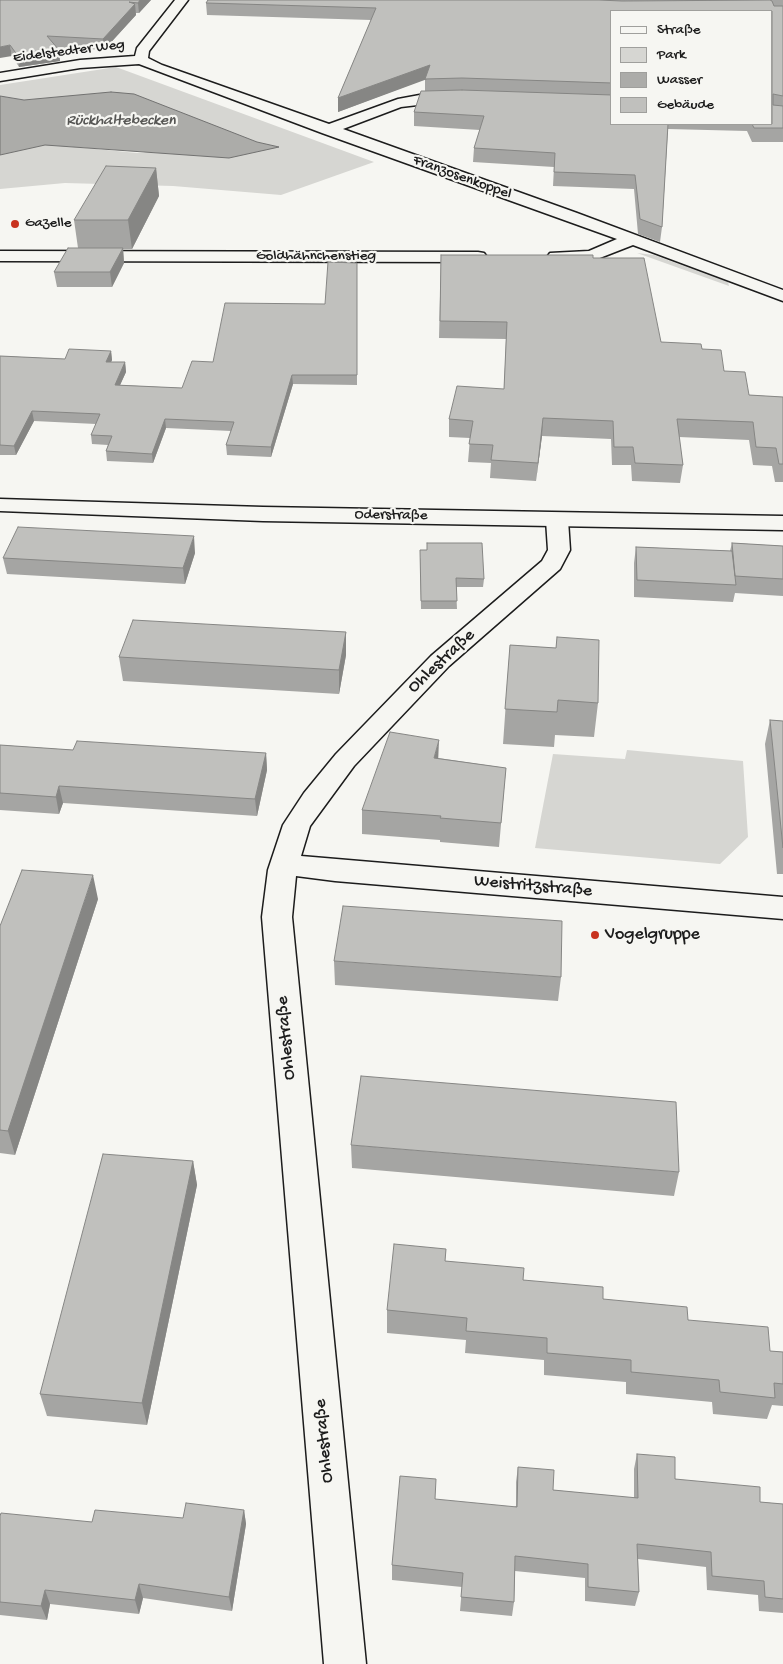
<!DOCTYPE html>
<html>
<head>
<meta charset="utf-8">
<style>
  body { margin:0 }
  #map { position:relative; width:783px; height:1664px; overflow:hidden; background:#f6f6f2; font-family:"Gochi Hand",sans-serif }
  canvas { display:block }
  .legend { position:absolute; left:610px; top:10px; width:162px; height:115px; box-sizing:border-box; background:#f6f6f2; border:1px solid #9f9f9c; margin:0; padding:6px 9px; list-style:none; font-size:15px; color:#1c1c1c }
  .legend li { display:flex; align-items:center; gap:10px; height:25px }
  .legend b { width:25px; border:1px solid #9f9f9c }
</style>
</head>
<body>
<div id="map">
<canvas width="783" height="1664"></canvas>
<ul class="legend">
<li><b style="height:6px;background:#f6f6f2"></b>Straße</li>
<li><b style="height:14px;background:#d6d6d2"></b>Park</li>
<li><b style="height:14px;background:#acaca9"></b>Wasser</li>
<li><b style="height:14px;background:#c0c0bd"></b>Gebäude</li>
</ul>
</div>
<script>
const g = document.querySelector('canvas').getContext('2d');
g.lineJoin = 'round';
function paint(path, color) {
  g.fillStyle = color;
  g.fill(path, 'evenodd');
}
function poly(rows) {
  const path = new Path2D();
  for (const r of rows) {
    path.moveTo(r[0], r[1]);
    for (let i = 2; i < r.length; i += 2) path.lineTo(r[i], r[i + 1]);
  }
  return path;
}
function trace(path, color, width, dash) {
  g.strokeStyle = color;
  g.lineWidth = width;
  g.lineCap = dash ? 'butt' : 'round';
  g.setLineDash(dash || []);
  g.stroke(path);
}
function label(font, color, halo, rows, align = 'center') {
  g.font = font + ' "Gochi Hand",sans-serif';
  g.lineWidth = 4.5;
  g.setLineDash([]);
  g.textBaseline = 'middle';
  g.strokeStyle = halo;
  g.fillStyle = color;
  for (const [text, x, y, turn = 0] of rows) {
    g.save();
    g.translate(x, y);
    g.rotate((+turn || 0) * Math.PI / 180);
    g.textAlign = isNaN(turn) ? turn : align;
    if (halo) g.strokeText(text, 0, 0);
    g.fillText(text, 0, 0);
    g.restore();
  }
}
paint(poly([
  [116,67,374,162,281,195,173,186,65,183,0,189,0,155,45,144,137,153,278,147,257,142,179,113,133,94,24,100,0,96,0,85],
  [637,253,654,255,728,282,729,286],
  [627,750,743,761,748,837,720,864,535,848,553,754,625,759]
]), '#d6d6d2');
const water = poly([
  [111,92,134,94,257,142,279,147,229,158,45,145,0,155,0,96,24,100,111,92]
]);
paint(water, '#acaca9');
trace(water, '#727271', 1);
const street = poly([
  [175,0,188,0,149,51,148,58,162,65,329,124,398,99,425,94,460,94,462,97,460,100,401,107,343,129,577,213,783,290,783,301,633,245,592,261,550,261,547,257,550,253,589,251,617,239,322,133,139,64,80,68,0,81,0,73,80,60,135,56,137,48,175,0],
  [0,251,478,252,484,253,487,257,484,261,478,262,0,261,0,251],
  [557,513,565,515,568,520,570,550,560,569,449,666,354,766,310,826,301,856,783,897,783,919,335,881,296,876,292,917,366,1664,324,1664,262,917,268,870,283,825,304,793,336,754,431,656,542,561,548,550,546,520,549,515,557,513]
]);
const secondary = poly([
  [0,499,263,507,783,516,783,530,263,521,0,511,0,499]
]);
trace(street, '#1c1c1c', 3);
trace(secondary, '#1c1c1c', 3);
paint(street, '#f6f6f2');
paint(secondary, '#f6f6f2');
paint(poly([
  [0,0,151,0,139,13,136,13,136,15,104,50,56,47,60,61,19,67,12,56],
  [208,0,783,0,783,142,752,142,747,131,668,129,662,227,660,242,638,234,634,189,553,186,554,167,473,162,474,148,480,130,414,126,414,112,425,91,425,79,338,112,338,98,371,20,207,15,206,3],
  [612,11,772,124,612,124],
  [156,168,159,196,132,249,123,249,124,263,112,287,57,287,54,272,78,248,74,220],
  [441,255,593,258,661,342,702,349,749,395,783,397,783,482,775,482,772,466,753,465,749,440,679,437,683,465,680,483,632,481,631,465,612,465,611,439,542,436,536,481,490,478,491,463,468,462,470,438,449,437,449,419,504,389,506,339,439,338],
  [357,263,357,385,293,384,271,457,227,455,226,445,231,431,166,428,153,463,107,461,106,451,108,445,92,444,91,435,96,424,34,421,16,455,0,455,0,356,65,359,111,351,112,360,111,362,125,362,126,372,120,385,182,388,213,362,325,304],
  [732,543,783,546,783,596,735,593,733,602,634,597,634,563,636,547,730,551],
  [195,553,185,584,7,574,3,558],
  [420,558,484,579,483,587,456,587,457,609,421,609],
  [346,632,346,655,339,694,123,681,119,657],
  [557,637,598,703,594,737,555,735,554,747,503,744,510,645,556,648],
  [770,720,783,721,783,874,777,874,765,744],
  [0,745,73,750,266,753,267,770,257,816,63,803,59,814,0,810],
  [438,758,506,768,499,847,440,842,440,840,362,834,362,810],
  [98,899,15,1155,0,1153,0,926],
  [334,961,561,977,558,1001,335,985],
  [351,1145,679,1172,674,1196,352,1168],
  [193,1161,197,1185,147,1425,47,1416,40,1394],
  [446,1249,445,1261,688,1320,770,1351,783,1352,783,1406,772,1405,767,1419,713,1414,712,1402,626,1394,626,1382,544,1375,544,1360,465,1353,466,1340,387,1333,387,1310],
  [637,1454,675,1479,760,1502,783,1504,783,1613,759,1611,758,1595,707,1590,706,1567,638,1559,639,1592,635,1606,585,1601,585,1578,515,1571,514,1602,512,1616,460,1611,462,1587,392,1580,392,1565,516,1506,516,1482,518,1467,553,1490,634,1498,634,1469],
  [244,1510,246,1524,232,1611,143,1598,139,1614,50,1604,47,1620,0,1615,0,1516,92,1522,183,1518]
]), '#a5a5a3');
paint(poly([
  [140,0,151,0,139,13,138,3],
  [135,4,136,15,104,50,103,39],
  [10,45,12,56,0,58,0,47],
  [59,50,60,61,19,67,18,56],
  [430,65,430,78,338,112,338,98],
  [156,168,159,196,132,249,128,220],
  [123,248,124,263,112,287,110,272],
  [111,351,112,360,107,371,106,362],
  [125,362,126,372,116,394,115,385],
  [292,375,293,384,271,457,271,447],
  [32,411,34,421,16,455,14,446],
  [543,418,542,436,536,481],
  [165,419,166,428,153,463,152,454],
  [194,536,195,553,185,584,183,568],
  [346,632,346,655,339,694,339,670],
  [439,740,438,764,434,758],
  [266,753,267,770,257,816,255,799],
  [59,786,63,803,59,814,56,797],
  [93,875,98,899,15,1155,8,1131],
  [193,1161,197,1185,147,1425,142,1403],
  [244,1510,246,1524,232,1611,229,1597],
  [139,1584,143,1598,139,1614,135,1600],
  [45,1590,50,1604,47,1620,41,1606]
]), '#868684');
const building = poly([
  [0,0,140,0,138,3,129,2,135,4,103,39,47,36,59,50,18,56,10,45,0,47,0,0],
  [208,0,599,0,622,1,770,0,772,1,774,6,783,6,783,96,773,94,773,105,783,106,783,128,754,128,752,124,772,124,772,11,612,11,612,83,462,78,425,79,430,65,338,98,376,8,206,3,208,0],
  [462,90,612,95,612,124,668,124,662,227,640,219,635,175,554,172,555,153,474,148,484,116,414,112,421,91,425,91,462,90],
  [106,166,156,168,128,220,74,220,106,166],
  [68,248,123,248,110,272,54,272,68,248],
  [441,255,593,255,593,258,644,258,661,342,701,344,702,349,721,350,724,371,745,372,749,395,783,397,783,464,779,464,776,448,756,447,753,422,677,419,683,465,635,463,633,447,614,447,613,421,543,418,538,463,491,460,493,445,469,444,473,421,449,419,457,386,504,389,507,322,440,321,441,255],
  [328,262,357,263,357,375,292,375,271,447,226,445,234,422,165,419,152,454,106,451,112,436,91,435,100,414,32,411,14,446,0,445,0,356,65,359,69,349,111,351,106,362,125,362,115,385,182,388,192,361,213,362,225,303,325,304,328,262],
  [18,527,194,536,183,568,3,558,18,527],
  [427,543,482,543,484,579,456,578,457,601,421,601,420,550,427,550,427,543],
  [732,543,783,546,783,579,735,576,732,543],
  [636,547,732,551,736,585,637,580,636,547],
  [133,620,346,632,339,670,119,657,133,620],
  [557,637,599,640,598,703,558,700,557,712,505,709,510,645,556,648,557,637],
  [770,720,783,721,783,848,770,720],
  [390,732,439,740,434,758,506,768,501,823,440,818,441,816,362,810,390,732],
  [77,741,266,753,255,799,59,786,56,797,0,793,0,745,73,750,77,741],
  [22,870,93,875,8,1131,0,1130,0,926,22,870],
  [343,906,562,921,561,977,334,961,343,906],
  [361,1076,676,1102,679,1172,351,1145,361,1076],
  [103,1154,193,1161,142,1403,40,1394,103,1154],
  [394,1244,446,1249,445,1261,524,1268,523,1280,603,1287,603,1299,687,1307,688,1320,768,1327,770,1351,783,1352,783,1384,774,1383,775,1398,720,1392,719,1380,631,1372,631,1360,547,1353,547,1338,466,1331,467,1318,387,1310,394,1244],
  [637,1454,675,1457,675,1479,760,1487,760,1502,783,1504,783,1599,765,1597,764,1581,712,1576,711,1552,637,1544,639,1592,588,1587,588,1564,515,1556,514,1602,461,1597,463,1573,392,1565,400,1476,436,1479,435,1499,517,1507,518,1467,554,1470,553,1490,638,1498,637,1454],
  [186,1503,244,1510,229,1597,139,1584,135,1600,45,1590,41,1606,0,1602,0,1516,1,1513,92,1522,95,1510,183,1518,186,1503]
]);
paint(building, '#c0c0bd');
trace(building, '#868684', 1);
for (const [x, y, r, color] of [
  [15,224,5,"#c8321e"],
  [595,935,5,"#c8321e"]
]) {
  const dot = new Path2D();
  dot.arc(x, y, r, 0, 2 * Math.PI);
  g.fillStyle = color;
  g.fill(dot);
  trace(dot, '#f6f6f2', 2);
}
label('15px', '#1c1c1c', '#f6f6f2', [
  ["Eidelstedter Weg",69,52,-7],
  ["Franzosenkoppel",462,178,20],
  ["Goldhähnchenstieg",316,257],
  ["Oderstraße",391,516,1]
]);
label('15px', '#1c1c1c', '#f6f6f2', [
  ["Gazelle",25,224]
], 'left');
label('italic 16px', '#565654', '#f6f6f2', [
  ["Rückhaltebecken",121,122]
]);
label('18px', '#1c1c1c', '#f6f6f2', [
  ["Ohlestraße",442,662,-43],
  ["Weistritzstraße",533,887,5],
  ["Ohlestraße",287,1038,-95],
  ["Ohlestraße",325,1441,-95]
]);
label('18px', '#1c1c1c', '#f6f6f2', [
  ["Vogelgruppe",605,935]
], 'left');
</script>
</body>
</html>
